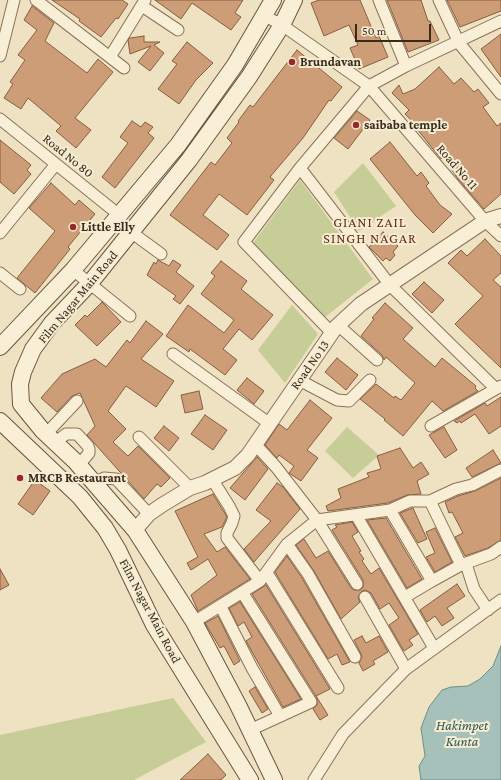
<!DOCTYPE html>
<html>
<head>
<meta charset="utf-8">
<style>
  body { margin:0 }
  #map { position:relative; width:501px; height:780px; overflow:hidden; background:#efe2c2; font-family:"Crimson Pro",serif }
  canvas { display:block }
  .scale { position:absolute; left:355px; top:24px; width:76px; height:18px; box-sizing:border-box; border:2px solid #382b1d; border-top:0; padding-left:5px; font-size:12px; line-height:14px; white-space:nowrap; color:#382b1d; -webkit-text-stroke:3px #f6ecd2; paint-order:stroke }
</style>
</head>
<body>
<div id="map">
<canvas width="501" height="780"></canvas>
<div class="scale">50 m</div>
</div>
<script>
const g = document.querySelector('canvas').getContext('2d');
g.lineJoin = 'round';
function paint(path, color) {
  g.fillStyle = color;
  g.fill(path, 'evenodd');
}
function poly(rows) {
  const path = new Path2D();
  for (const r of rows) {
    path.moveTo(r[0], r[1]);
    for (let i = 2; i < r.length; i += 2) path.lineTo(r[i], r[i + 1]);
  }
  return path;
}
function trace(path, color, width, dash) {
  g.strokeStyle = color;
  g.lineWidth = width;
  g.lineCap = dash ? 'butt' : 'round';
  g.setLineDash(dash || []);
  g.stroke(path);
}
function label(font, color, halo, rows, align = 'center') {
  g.font = font + ' "Crimson Pro",serif';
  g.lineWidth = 4;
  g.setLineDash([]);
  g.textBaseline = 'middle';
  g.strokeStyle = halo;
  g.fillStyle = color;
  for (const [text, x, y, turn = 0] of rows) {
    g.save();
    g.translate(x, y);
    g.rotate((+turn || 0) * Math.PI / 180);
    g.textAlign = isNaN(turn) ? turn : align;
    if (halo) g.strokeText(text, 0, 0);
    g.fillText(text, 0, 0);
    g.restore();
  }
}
paint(poly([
  [363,163,396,206,359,231,334,192],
  [300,180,373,279,324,318,250,247],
  [292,305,318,334,285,383,258,350],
  [347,427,379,455,353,478,325,451],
  [173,698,206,742,134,780,0,780,0,735]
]), '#c6cd96');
const water = poly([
  [501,646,501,780,421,780,419,766,425,756,421,728,429,707,442,690,451,687,468,686,480,679,493,666,501,646]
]);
paint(water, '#a5c1b9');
trace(water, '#6b9087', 1);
const building = poly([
  [52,0,122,0,128,4,118,19,116,18,101,37,79,21,80,19,52,0],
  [155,0,243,0,235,13,241,17,231,30,192,3,181,19,155,0],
  [319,0,360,0,376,38,379,36,388,57,359,69,350,48,358,45,349,25,324,36,311,3,319,0],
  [387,0,421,0,428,21,430,21,439,40,408,52,387,0],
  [447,0,501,0,501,11,460,27,447,0],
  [32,6,54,23,45,41,87,73,98,59,113,72,75,118,91,130,76,148,56,131,61,126,28,98,21,109,4,98,13,84,10,82,25,60,18,55,37,30,24,20,32,6],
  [501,34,501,77,481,49,501,34],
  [144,36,144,42,160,42,154,45,164,53,150,71,138,62,151,46,130,54,128,40,130,38,144,36],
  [187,42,213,63,196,80,179,104,158,89,177,64,172,61,187,42],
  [297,50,342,87,331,101,329,100,303,138,270,177,274,180,247,215,219,194,203,215,229,235,217,250,170,215,211,162,215,165,232,143,227,138,239,122,238,121,250,105,253,107,297,50],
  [439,67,454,84,461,78,474,92,478,89,489,103,483,107,497,126,501,123,501,194,484,209,458,179,443,157,441,159,417,129,418,127,405,114,409,110,392,93,399,85,403,94,415,89,439,67],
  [357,111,370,120,348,149,334,138,357,111],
  [132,121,141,127,145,122,153,127,148,133,154,138,115,188,102,177,128,143,120,137,132,121],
  [0,140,31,165,27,170,31,174,14,194,0,182,0,140],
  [390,142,417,176,421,172,429,183,426,186,440,205,452,214,433,233,415,215,370,159,390,142],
  [51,183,75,205,79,200,95,214,68,247,70,249,35,293,17,278,55,231,29,208,51,183],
  [383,232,398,246,393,252,395,255,390,261,386,258,383,261,369,247,383,232],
  [485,239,501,256,501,273,493,280,501,287,501,368,455,324,483,296,448,263,461,250,467,256,485,239],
  [158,260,169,266,173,260,181,265,176,272,194,286,180,304,173,299,176,296,147,275,154,262,156,264,158,260],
  [221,261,247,281,241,289,273,315,252,340,239,329,223,349,237,360,225,375,190,349,189,352,166,336,188,305,224,333,234,320,201,294,215,276,211,273,221,261],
  [424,282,444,300,432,313,412,294,424,282],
  [102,302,121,322,97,346,75,325,85,315,87,317,102,302],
  [385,303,413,328,403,339,435,367,442,358,476,386,475,388,478,391,443,411,432,401,403,436,384,420,385,419,360,399,376,384,394,398,395,396,401,400,415,383,386,357,384,360,382,355,361,336,374,319,372,318,385,303],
  [146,321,163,334,141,359,174,381,156,407,126,386,108,411,126,429,113,442,128,456,138,446,170,478,161,487,157,484,144,499,87,435,95,426,80,393,72,396,57,412,41,398,62,374,95,359,106,367,127,340,130,343,146,321],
  [337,358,358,375,346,390,325,372,337,358],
  [247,378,264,391,254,404,237,390,247,378],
  [199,391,203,409,185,413,181,395,199,391],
  [501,397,501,426,489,434,475,414,461,423,460,421,457,423,454,421,485,403,487,406,501,397],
  [310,400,332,418,307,450,318,458,301,481,289,473,294,466,279,455,277,458,265,445,279,424,287,430,310,400],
  [205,415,227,430,213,450,191,434,205,415],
  [164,426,179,438,169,451,154,438,164,426],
  [444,427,457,450,445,458,429,435,444,427],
  [400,448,413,468,421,462,429,474,417,481,421,494,407,495,388,503,328,511,326,506,341,498,338,489,369,477,367,473,381,469,377,456,400,448],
  [493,450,501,463,472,477,466,468,493,450],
  [257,457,268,469,245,500,230,488,257,457],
  [501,478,501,540,488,548,465,556,455,537,463,533,452,512,449,513,445,502,458,496,475,491,501,478],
  [35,480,50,491,33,515,18,504,35,480],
  [277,483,283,487,300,509,254,562,244,549,271,521,256,510,277,483],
  [213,494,227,517,222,527,204,534,217,552,225,547,250,579,198,611,191,595,217,575,208,559,191,570,187,563,198,557,175,511,213,494],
  [413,508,427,539,418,543,400,513,413,508],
  [386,518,422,579,407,588,367,520,386,518],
  [352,522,358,532,352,536,361,551,359,552,364,559,362,561,371,574,379,568,418,634,409,640,413,645,404,651,389,625,399,618,389,603,380,609,371,593,365,590,362,591,358,597,360,602,341,619,314,571,296,545,304,539,316,558,328,551,351,588,354,590,360,590,363,587,363,580,332,530,337,527,335,525,352,522],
  [435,528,452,562,435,572,426,557,435,553,426,532,435,528],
  [287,556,302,578,350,662,342,665,337,654,328,659,275,572,287,556],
  [0,569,9,585,0,590,0,569],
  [457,584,465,596,447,608,454,618,442,626,435,616,427,622,420,610,457,584],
  [266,585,330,689,316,696,328,715,320,720,313,709,317,705,317,698,252,594,266,585],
  [240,602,301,699,283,707,246,641,252,637,244,622,238,626,229,608,240,602],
  [218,616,240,661,234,665,224,646,220,648,205,623,218,616],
  [362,636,366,643,379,636,388,652,373,661,375,664,363,671,359,663,362,657,361,654,354,640,362,636],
  [255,687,268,709,262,713,249,691,255,687],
  [208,754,226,775,221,780,180,780,208,754]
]);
paint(building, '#cd9d78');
trace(building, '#885d3e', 1);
const minor = poly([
  [36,0,124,68],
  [379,0,406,66],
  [439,0,459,43,501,94],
  [142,6,178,30],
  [265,16,282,25,369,86,485,221,501,236],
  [0,56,14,0],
  [110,57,145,0],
  [0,119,118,214],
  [300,168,390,285,495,388],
  [131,232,161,254],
  [0,233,56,164],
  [73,270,130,316],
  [0,273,20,289],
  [338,325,377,360],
  [332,333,244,242,300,168,369,86,406,66,501,21],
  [173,354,270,424],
  [299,380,337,400,349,401,370,380],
  [431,426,501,386],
  [46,434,77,401],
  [139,437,190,488],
  [56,442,66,434,77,434,88,446,89,449,89,453,79,465],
  [255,444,276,467,317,520,357,584],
  [212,479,229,506,234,516,232,523,227,533,227,538,260,581],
  [95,484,104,478,116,479,149,514],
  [430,501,461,565],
  [390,510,432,581,461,565,491,554,501,547],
  [356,515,434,648],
  [287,544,308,574,355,657],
  [466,564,474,589,488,610],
  [267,573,338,688],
  [242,592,311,702,250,730],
  [365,597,406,669],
  [405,597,432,581],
  [221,607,252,668,280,716],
  [194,622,260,581,287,544,317,520,390,510,410,501,430,501,456,489,472,485,501,470],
  [314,780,343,734,406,669,501,600]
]);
const tertiary = poly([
  [135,530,149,514,162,505,190,488,205,483,235,468,248,455,336,327,361,304,485,221,501,216]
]);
const secondary = poly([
  [0,347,73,270,178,145,235,65,273,0],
  [0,421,80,497,105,528,118,550,154,625,250,780],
  [274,780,238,705,194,622,135,530,76,462,43,431,21,404,20,384,23,372,33,349,52,323,90,283,189,160,249,77,282,25,294,0]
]);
trace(minor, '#897359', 13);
trace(tertiary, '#897359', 16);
trace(secondary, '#6b543c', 18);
trace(minor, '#f9efd6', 11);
trace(tertiary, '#f9efd6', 14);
trace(secondary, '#f9efd6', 16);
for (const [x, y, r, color] of [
  [292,62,4,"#992928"],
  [356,125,4,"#992928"],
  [73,227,4,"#992928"],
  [20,478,4,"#992928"]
]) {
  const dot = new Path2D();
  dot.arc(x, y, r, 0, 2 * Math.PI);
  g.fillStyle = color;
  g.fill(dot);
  trace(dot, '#f6ecd2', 1.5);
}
label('bold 13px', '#382b1d', '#f6ecd2', [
  ["Brundavan",300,62],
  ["saibaba temple",364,125],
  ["Little Elly",81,227],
  ["MRCB Restaurant",28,478]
], 'left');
label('13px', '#382b1d', '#f6ecd2', [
  ["Road No 80",68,156,39],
  ["Road No 11",457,167,49],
  ["Film Nagar Main Road",78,297,-50],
  ["Road No 13",310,365,-55],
  ["Film Nagar Main Road",150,611,62]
]);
g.letterSpacing = '1px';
label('14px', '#662d1c', '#f6ecd2', [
  ["GIANI ZAIL",370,223],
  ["SINGH NAGAR",370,239]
]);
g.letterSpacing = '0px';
label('italic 14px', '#2c5956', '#f6ecd2', [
  ["Hakimpet",462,726],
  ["Kunta",462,742]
]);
</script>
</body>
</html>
